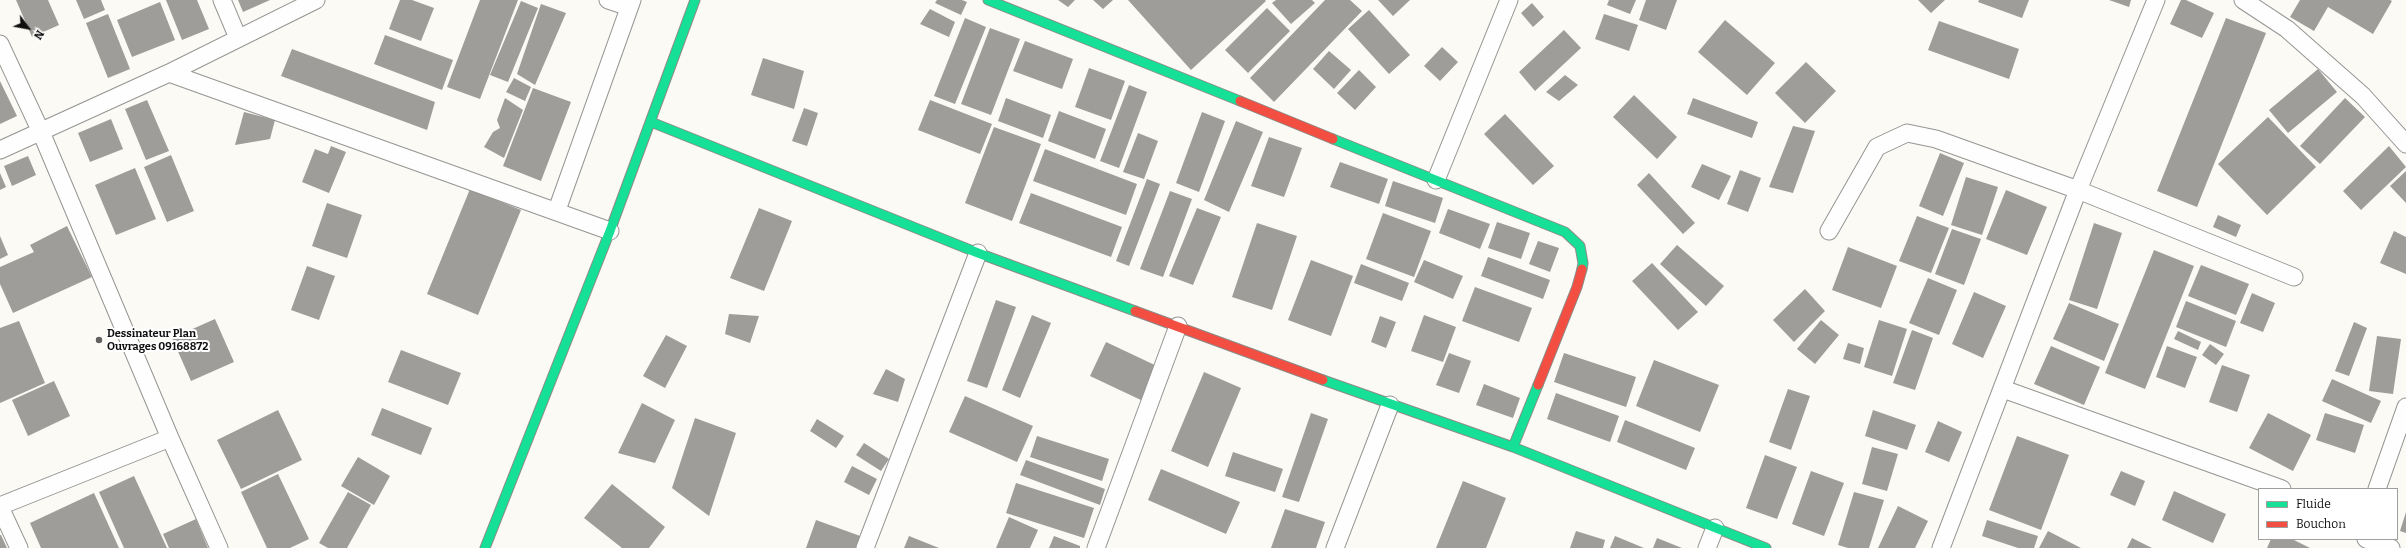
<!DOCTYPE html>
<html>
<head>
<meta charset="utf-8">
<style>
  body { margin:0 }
  #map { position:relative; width:2406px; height:548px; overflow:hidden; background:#fbfaf5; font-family:Bitter,serif }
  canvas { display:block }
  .legend { position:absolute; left:2258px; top:488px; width:140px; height:52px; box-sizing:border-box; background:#fff; border:1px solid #9f9f9f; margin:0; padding:5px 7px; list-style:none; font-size:12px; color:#0f0f0f }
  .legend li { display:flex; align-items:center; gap:8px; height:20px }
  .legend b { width:20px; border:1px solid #9f9f9f }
  .north { position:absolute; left:8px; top:8px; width:40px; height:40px; -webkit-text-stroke:3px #fff; paint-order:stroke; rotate:122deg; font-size:11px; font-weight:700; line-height:16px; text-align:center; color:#0f0f0f }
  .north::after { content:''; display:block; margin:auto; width:14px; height:18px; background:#0f0f0f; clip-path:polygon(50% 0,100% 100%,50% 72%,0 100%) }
</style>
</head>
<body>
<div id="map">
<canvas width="2406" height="548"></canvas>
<ul class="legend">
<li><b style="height:5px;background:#16e098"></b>Fluide</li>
<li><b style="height:5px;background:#f24e42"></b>Bouchon</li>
</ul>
<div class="north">N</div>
</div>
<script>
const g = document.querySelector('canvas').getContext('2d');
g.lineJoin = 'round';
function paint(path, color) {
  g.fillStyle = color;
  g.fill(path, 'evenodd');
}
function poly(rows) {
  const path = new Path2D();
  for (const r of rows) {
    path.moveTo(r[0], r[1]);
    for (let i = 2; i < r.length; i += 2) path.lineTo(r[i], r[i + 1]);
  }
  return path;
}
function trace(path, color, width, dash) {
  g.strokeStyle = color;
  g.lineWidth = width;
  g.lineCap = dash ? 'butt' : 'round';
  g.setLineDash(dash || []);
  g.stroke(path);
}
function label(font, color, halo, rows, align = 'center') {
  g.font = font + ' Bitter,serif';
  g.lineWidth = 4;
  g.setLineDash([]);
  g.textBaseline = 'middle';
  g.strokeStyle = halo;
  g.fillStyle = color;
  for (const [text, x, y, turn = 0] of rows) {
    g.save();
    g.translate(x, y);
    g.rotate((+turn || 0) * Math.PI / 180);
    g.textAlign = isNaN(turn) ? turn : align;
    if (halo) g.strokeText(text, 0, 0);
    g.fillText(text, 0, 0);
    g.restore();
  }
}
paint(poly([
  [16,0,48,0,59,25,32,37],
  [76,0,101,0,105,10,84,19],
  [166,0,197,0,209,29,182,40],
  [238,0,270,0,243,12],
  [400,0,412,0,434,8,421,41,389,29],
  [480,0,518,0,480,99,447,87],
  [937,0,962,0,967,2,961,15,935,3],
  [1058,0,1075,0,1068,7],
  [1093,0,1113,0,1103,9],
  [1128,0,1265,0,1266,1,1191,70],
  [1276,0,1312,0,1315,3,1291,24,1272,3],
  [1325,0,1350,0,1362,11,1274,102,1250,78],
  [1378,0,1410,0,1393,16],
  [1609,0,1636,0,1630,14,1607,5],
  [1646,0,1677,0,1666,30,1639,20],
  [1918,0,1945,0,1931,13],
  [1979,0,2029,0,2022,18,1978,2],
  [2109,0,2131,0,2129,7],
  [2181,0,2186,0,2214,13,2202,38,2170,24],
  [2300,0,2390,0,2392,1,2373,34,2328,7,2314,31,2290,17],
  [521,1,538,8,508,82,490,75],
  [160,2,175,40,132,57,117,20],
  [1532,3,1544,17,1533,27,1521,13],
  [541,4,566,13,535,85,517,74],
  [1267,8,1290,31,1248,73,1225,50],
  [930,9,955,22,949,37,920,24],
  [1369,10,1410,55,1389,74,1348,29],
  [108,14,130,69,108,78,86,23],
  [1604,14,1638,25,1629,51,1595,39],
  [965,18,986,27,955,104,934,96],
  [2226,18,2266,33,2197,207,2157,191],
  [1725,20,1775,63,1747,95,1698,52],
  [1939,21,2019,49,2009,79,1928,50],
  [990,28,1020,39,991,115,961,104],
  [1564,30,1581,48,1535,91,1519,72],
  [385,35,453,60,442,90,374,64],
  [1025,41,1073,59,1062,89,1013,71],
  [1442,47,1458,62,1440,81,1424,66],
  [292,49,435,102,427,130,281,76],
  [1329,51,1351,70,1334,89,1313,69],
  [763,58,804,71,794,109,751,95],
  [1806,62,1836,91,1805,123,1775,93],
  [1089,68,1125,81,1111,120,1075,107],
  [2318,69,2337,92,2288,133,2269,110],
  [1359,70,1376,87,1355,110,1337,93],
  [1565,75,1578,85,1559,101,1546,92],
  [514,78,531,87,525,101,506,92],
  [0,81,17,116,0,124],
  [1129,85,1147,92,1119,168,1100,161],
  [533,88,571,102,541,181,503,166],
  [1634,95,1677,137,1657,159,1613,117],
  [505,98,523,110,504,158,484,147,493,132,500,128,497,120],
  [1006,98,1051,115,1043,138,998,121],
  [1693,98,1758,122,1752,138,1687,114],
  [2345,98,2365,117,2320,164,2300,146],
  [147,100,169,151,146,160,125,109],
  [930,100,992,124,980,154,918,130],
  [804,108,818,113,807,146,792,141],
  [1059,111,1106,129,1095,159,1048,141],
  [244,112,275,120,270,139,235,145],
  [1202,112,1225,121,1199,192,1176,183],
  [1505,114,1554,166,1533,185,1484,134],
  [2268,117,2316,167,2267,215,2218,164],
  [111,119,123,149,90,162,78,133],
  [1236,121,1263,132,1229,212,1204,200],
  [1793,126,1815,131,1793,193,1769,187],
  [994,127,1041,144,1012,221,965,203],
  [1138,133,1158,141,1144,179,1123,172],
  [1269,137,1302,148,1284,197,1251,186],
  [331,146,346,152,329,193,302,182,315,149,328,154],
  [2389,146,2406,167,2361,210,2343,191],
  [1045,149,1137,184,1126,215,1033,181],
  [1940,153,1964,163,1943,216,1919,206],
  [171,155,194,211,167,222,144,167],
  [28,156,36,175,12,186,4,166],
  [1340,162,1388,179,1379,204,1330,187],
  [1702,164,1731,176,1719,200,1691,187],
  [135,168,156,219,116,235,95,185],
  [1740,170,1761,178,1748,212,1727,204],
  [2406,171,2406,203,2390,186],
  [0,173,6,187,0,190],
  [1649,173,1695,223,1683,234,1637,185],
  [1966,177,1998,187,1982,235,1951,225],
  [1147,179,1160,184,1129,266,1116,261],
  [1393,181,1443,198,1435,223,1385,206],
  [470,189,521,210,478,315,427,294],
  [2006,190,2047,207,2027,255,1986,239],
  [1170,191,1192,199,1163,277,1140,269],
  [1031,193,1122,227,1111,257,1019,223],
  [327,203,362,215,347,258,312,246],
  [759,208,792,221,764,291,730,278],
  [1197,208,1221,217,1193,285,1169,276],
  [1448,209,1490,224,1480,249,1439,233],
  [1383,213,1431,231,1414,277,1366,259],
  [2218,215,2241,225,2236,237,2213,227],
  [1917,216,1949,228,1931,273,1899,261],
  [1497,222,1530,233,1521,259,1488,248],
  [1257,223,1297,236,1272,310,1232,297],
  [2094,223,2122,233,2097,309,2069,300],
  [67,226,92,277,13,313,0,284,0,267,34,252,30,245],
  [1952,229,1981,239,1964,285,1935,274],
  [2394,231,2406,237,2406,274,2380,263],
  [0,236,8,255,0,259],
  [1538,241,1559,248,1550,272,1529,264],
  [1677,245,1724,286,1706,306,1660,264],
  [1848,247,1897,266,1881,308,1832,290],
  [2154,250,2194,266,2145,389,2105,373],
  [1488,257,1550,280,1543,299,1481,276],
  [1311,260,1353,276,1331,336,1288,320],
  [1424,260,1463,276,1453,299,1414,282],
  [1652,263,1698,312,1678,330,1632,281],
  [1361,264,1409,283,1402,301,1354,283],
  [2201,265,2249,284,2236,315,2188,296],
  [307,266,335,276,319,320,291,310],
  [1928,278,1957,290,1939,335,1909,323],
  [1475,287,1532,308,1519,342,1462,321],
  [1805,289,1825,311,1794,342,1773,320],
  [1974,292,2006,306,1983,358,1952,344],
  [2252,293,2275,303,2263,332,2240,323],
  [996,300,1016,307,987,388,967,381],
  [2186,301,2236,321,2226,347,2176,327],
  [2069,303,2119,324,2104,361,2053,339],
  [729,314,759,316,750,343,725,334],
  [1032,315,1051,323,1020,398,1002,390],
  [1424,315,1456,327,1443,362,1411,351],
  [1380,316,1396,322,1386,348,1371,342],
  [215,319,234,362,191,381,172,338],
  [1821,320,1839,335,1815,364,1797,349],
  [1879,320,1907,329,1892,376,1864,367],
  [19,321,45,383,0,403,0,328],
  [2354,322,2367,328,2349,376,2335,371],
  [1912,330,1933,338,1915,390,1893,383],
  [2178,331,2201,342,2198,350,2174,339],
  [666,335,687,346,665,388,643,376],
  [2377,336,2401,339,2393,394,2369,391],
  [1106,342,1159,367,1143,401,1090,376],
  [1848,343,1864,348,1860,364,1843,359],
  [2210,344,2224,354,2216,365,2202,355],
  [2051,346,2100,367,2084,405,2034,384],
  [2167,346,2197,357,2185,388,2156,377],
  [401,350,461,373,448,405,388,382],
  [1449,353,1471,361,1459,393,1436,385],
  [1564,353,1636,377,1626,407,1554,382],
  [1654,360,1719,385,1700,432,1636,406],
  [2222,365,2250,375,2237,412,2209,402],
  [886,369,905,379,898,402,873,394],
  [1204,372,1241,388,1208,467,1171,451],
  [2332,379,2381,401,2371,423,2322,401],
  [54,381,70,416,28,436,12,400],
  [1484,384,1520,398,1513,418,1476,405],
  [1788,389,1810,396,1791,450,1769,442],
  [1556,393,1619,416,1610,442,1547,419],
  [965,396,1033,426,1017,462,949,432],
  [642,403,675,420,655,463,618,453],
  [382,408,432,428,421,455,371,435],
  [278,410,302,460,241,489,217,440],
  [1873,410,1916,425,1907,450,1865,436],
  [1311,413,1328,419,1299,502,1282,497],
  [2268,413,2311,435,2293,471,2249,448],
  [2325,413,2364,425,2355,453,2316,440],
  [695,418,736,433,709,516,672,488],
  [817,419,844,436,836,448,810,431],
  [1625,420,1695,448,1686,470,1617,442],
  [1938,421,1962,432,1949,462,1925,452],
  [1037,436,1109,459,1102,481,1030,457],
  [2017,436,2069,455,2041,530,1989,510],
  [864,443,889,459,881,471,856,455],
  [1872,447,1898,454,1887,491,1862,484],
  [1233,452,1283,469,1275,492,1225,476],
  [1765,455,1797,467,1777,519,1746,508],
  [358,457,390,476,374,505,341,486],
  [1026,460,1105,489,1100,505,1020,475],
  [852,466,877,479,869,495,844,482],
  [1161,469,1240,502,1226,534,1148,500],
  [1811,471,1844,483,1824,536,1792,524],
  [2121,471,2145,481,2135,506,2110,495],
  [278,474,309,539,290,548,267,548,241,492],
  [134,476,167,548,124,548,99,492],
  [1463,481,1506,498,1486,548,1436,548],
  [1016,483,1094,508,1084,538,1006,513],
  [612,484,665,527,649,548,622,548,584,518],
  [2174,491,2226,514,2213,543,2162,520],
  [348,492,371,505,347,548,328,548,319,543],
  [1854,492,1884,500,1869,548,1848,548,1838,545],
  [94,493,119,548,41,548,30,523],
  [1898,506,1928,521,1915,548,1878,548],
  [1285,509,1325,522,1316,548,1271,548],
  [2406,512,2406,533,2400,531],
  [1009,517,1038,530,1030,548,996,548],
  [196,519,208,548,169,548,163,534],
  [816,520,863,537,859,548,806,548],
  [1987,520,2038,536,2034,548,2018,548,1982,536],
  [1576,531,1605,540,1603,548,1570,548],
  [2048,531,2081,548,2039,548],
  [0,535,1,535,7,548,0,548],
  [909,536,939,548,904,548],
  [1054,536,1080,546,1080,548,1049,548],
  [1615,536,1644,548,1610,548],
  [1657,538,1682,548,1653,548],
  [2132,538,2152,548,2127,548],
  [2271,539,2292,539,2310,548,2267,548]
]), '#9f9d9a');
const street = poly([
  [222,0,238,38],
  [608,0,629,7],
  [2243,0,2287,29,2363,96,2406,144],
  [0,44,41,132,170,438,219,548],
  [169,73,610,231],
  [0,150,169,73,316,0],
  [1436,180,1509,0],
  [557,210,632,0],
  [1829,231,1877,147,1907,133,1936,139,2078,190,2294,277],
  [2003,389,2282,489],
  [2377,489,2406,407],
  [0,506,170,438],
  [0,507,19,548],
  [2366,539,2391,548],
  [865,548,978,253],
  [1096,548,1178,326],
  [1335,548,1390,405],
  [1707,548,1715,528],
  [1941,548,2078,190,2156,0]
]);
const fast = poly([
  [988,0,1240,101],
  [651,122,978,253,1135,311],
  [1333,139,1565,232,1580,246,1583,263,1582,269],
  [1323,380,1513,447,1766,548],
  [1513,447,1538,385],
  [485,548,610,231,695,0]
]);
const jam = poly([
  [1240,101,1333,139],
  [1135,311,1323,380],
  [1538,385,1577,287,1582,269]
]);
trace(street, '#959593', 19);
trace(fast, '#8c8b89', 11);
trace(jam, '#8c8b89', 11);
trace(street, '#fefefe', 17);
trace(fast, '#16e098', 9);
trace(jam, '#f24e42', 9);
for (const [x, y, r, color] of [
  [99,340,4,"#626160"]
]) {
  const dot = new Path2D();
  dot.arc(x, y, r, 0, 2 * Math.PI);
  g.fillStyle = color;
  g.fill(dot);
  trace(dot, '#fff', 1.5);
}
label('bold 11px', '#0f0f0f', '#fff', [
  ["Dessinateur Plan",107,334],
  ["Ouvrages 09168872",107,347]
], 'left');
</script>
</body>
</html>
